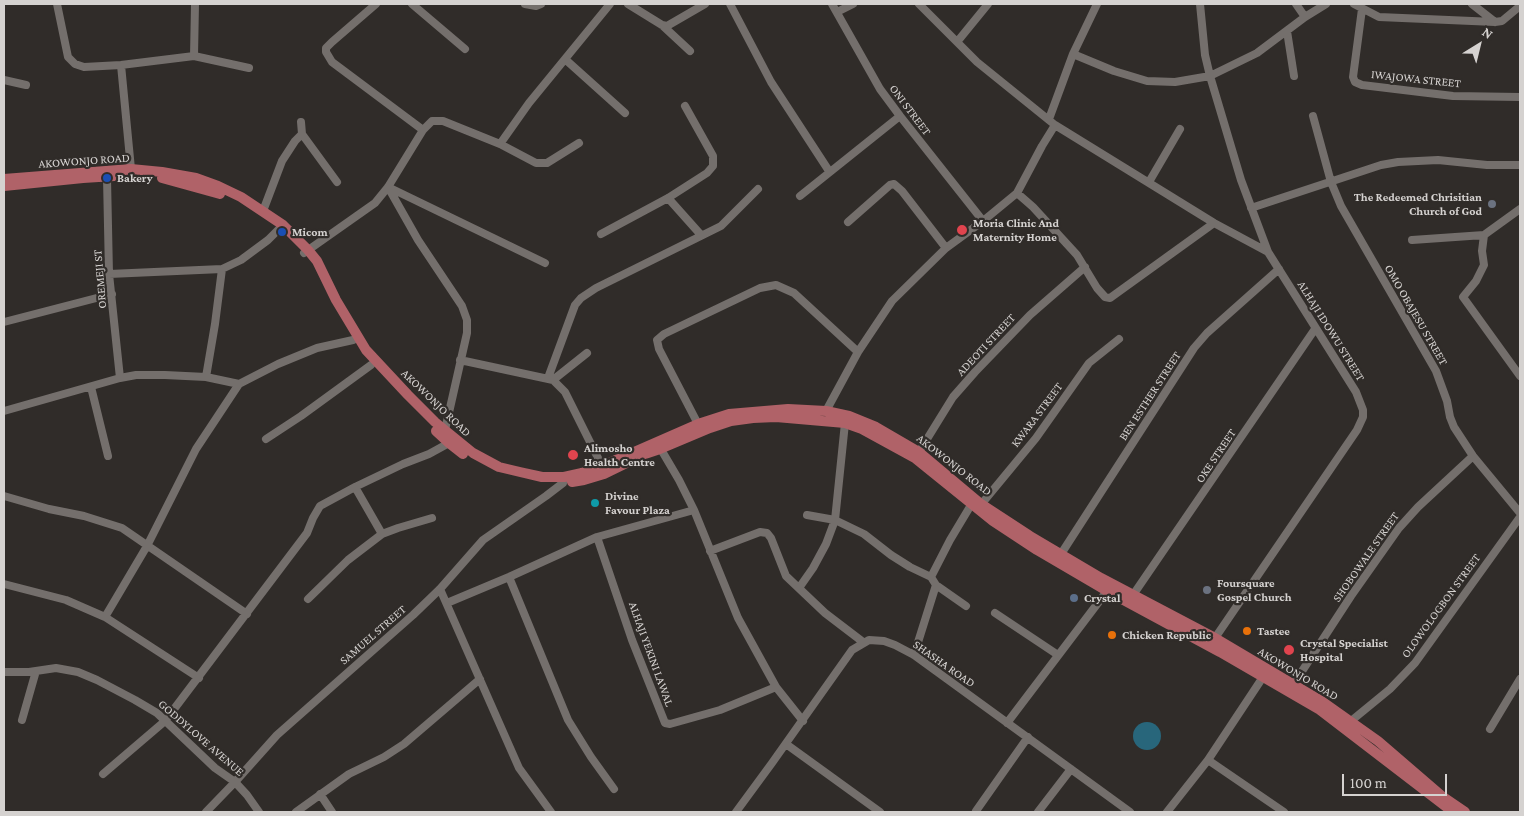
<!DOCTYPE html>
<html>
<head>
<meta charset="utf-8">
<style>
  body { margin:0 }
  #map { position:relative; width:1524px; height:816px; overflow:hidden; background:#302c29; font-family:"Crimson Pro",serif }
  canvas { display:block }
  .frame { position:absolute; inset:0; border:5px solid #d5d2d0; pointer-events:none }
  .north { position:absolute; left:1454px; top:20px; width:50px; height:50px; -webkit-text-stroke:4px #302c29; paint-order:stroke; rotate:36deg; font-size:14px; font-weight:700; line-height:20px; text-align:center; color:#d5d2d0 }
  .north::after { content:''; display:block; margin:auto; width:18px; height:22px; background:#d5d2d0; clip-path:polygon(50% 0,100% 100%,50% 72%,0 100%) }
  .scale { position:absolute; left:1342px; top:774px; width:105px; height:22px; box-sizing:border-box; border:2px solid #d5d2d0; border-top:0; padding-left:6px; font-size:15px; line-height:18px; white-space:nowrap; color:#d5d2d0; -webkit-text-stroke:4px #302c29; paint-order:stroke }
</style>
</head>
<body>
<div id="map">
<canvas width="1524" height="816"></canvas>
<div class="frame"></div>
<div class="north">N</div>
<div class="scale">100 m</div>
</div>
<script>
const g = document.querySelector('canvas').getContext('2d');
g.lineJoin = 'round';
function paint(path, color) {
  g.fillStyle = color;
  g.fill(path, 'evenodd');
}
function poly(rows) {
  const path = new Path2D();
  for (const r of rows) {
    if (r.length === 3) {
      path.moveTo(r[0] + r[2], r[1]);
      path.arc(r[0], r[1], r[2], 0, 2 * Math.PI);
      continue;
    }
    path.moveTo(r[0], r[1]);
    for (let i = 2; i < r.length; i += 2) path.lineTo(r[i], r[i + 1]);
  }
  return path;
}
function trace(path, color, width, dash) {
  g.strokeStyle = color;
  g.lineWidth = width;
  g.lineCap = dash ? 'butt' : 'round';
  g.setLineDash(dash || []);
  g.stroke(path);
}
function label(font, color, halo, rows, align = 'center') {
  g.font = font + ' "Crimson Pro",serif';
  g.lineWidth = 4.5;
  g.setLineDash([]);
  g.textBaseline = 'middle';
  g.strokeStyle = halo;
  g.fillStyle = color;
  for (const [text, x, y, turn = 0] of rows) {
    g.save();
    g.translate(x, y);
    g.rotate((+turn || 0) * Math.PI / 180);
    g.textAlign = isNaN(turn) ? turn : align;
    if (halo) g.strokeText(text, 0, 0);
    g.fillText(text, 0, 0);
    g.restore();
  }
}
paint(poly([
  [1147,736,14]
]), '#28667b');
trace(poly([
  [57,4,68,57,75,64,84,67,121,65,194,56,249,68],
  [376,4,332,42,326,48,326,52,332,62,423,130],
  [412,4,465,49],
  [525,4,536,6,541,4],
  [628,4,662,25,690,51],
  [730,4,771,82,829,171],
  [832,4,880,89,900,116,983,221],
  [919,4,977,62,1055,125,1214,223,1268,252],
  [1200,4,1205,55,1210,76,1241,180,1268,252,1356,392,1363,410,1363,417,1357,430,1215,638],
  [1296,4,1305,17],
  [1354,4,1379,17,1495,22,1502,21,1520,6],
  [1472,4,1495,22],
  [1362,9,1353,77,1355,82,1362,85,1453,96,1520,97],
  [837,12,853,4],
  [662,25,667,26,705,4],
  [1287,31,1294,76],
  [957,42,988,4],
  [1073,54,1114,71,1147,81,1175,82,1210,76,1257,53,1305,17,1326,4],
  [194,56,195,4],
  [566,60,625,113],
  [121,65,131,169],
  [4,80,26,85],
  [1313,116,1331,182,1341,206,1436,371,1447,401,1450,417,1454,427,1473,456,1520,513],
  [1049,119,1073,54,1097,4],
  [301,122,302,134,337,182],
  [500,144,529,103,610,4],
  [107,178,109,274,120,378],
  [1149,182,1180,129],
  [388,187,418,240,462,306,467,320,467,333,445,430],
  [388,187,545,263],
  [1017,193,1033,207,1077,255,1097,288,1105,297,1110,298,1214,223],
  [800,196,900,116],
  [668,198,701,235],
  [1251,208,1381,165,1398,162,1438,160,1487,165,1520,165],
  [1520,209,1484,235,1482,251,1484,265,1476,281,1463,297,1520,376],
  [263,211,282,161,295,141,302,134],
  [848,222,890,185,894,184,902,191,946,248],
  [601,234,668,198,707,173,713,166,713,156,685,106],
  [1412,240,1484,235],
  [304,253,375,203,388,187,423,130,432,121,443,121,500,144,536,163,547,163,579,143],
  [109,274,222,269],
  [4,322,112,294],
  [460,360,553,380,565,392,602,466],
  [206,377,215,324,222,269,241,260,268,240,283,225],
  [548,378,575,305,581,298,596,288,721,226,758,189],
  [553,380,587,353],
  [91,387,108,456],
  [4,411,120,378,136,375,165,375,206,377,239,384],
  [826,411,858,352,892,301,946,248,983,221,1017,193,1042,146,1055,125],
  [698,424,659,349,657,340,664,334,760,288,776,285,794,293,858,352],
  [266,439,301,416,371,365],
  [659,446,679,480,694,510,738,618,776,687,803,721],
  [919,452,953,397,975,372,1030,315,1085,267],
  [355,487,382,534],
  [4,496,49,509,84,516,122,528,247,614],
  [979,507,1036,438,1089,363,1119,339],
  [807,515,835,520,864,534,891,555,910,567,931,577,936,585,966,606],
  [597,537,632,640,665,723,670,724,720,710,776,687],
  [710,551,760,532,767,533,771,538,786,576,825,613,863,642],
  [1061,554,1194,348,1207,333,1279,269],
  [509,577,568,720,591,757,614,789],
  [931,577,950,540,974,500],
  [4,584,66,600,105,617,199,678],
  [799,588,813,568,826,544,835,520,845,423],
  [440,589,519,768,551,812],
  [1133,595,1315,329],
  [308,599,348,560,382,534,398,528,432,518],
  [447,603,509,577,597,537,694,510],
  [995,613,1058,655],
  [105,617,147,546,196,449,239,384,278,364,317,348,353,340],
  [914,655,936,585],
  [4,672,29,672,56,668,78,672,97,680,135,700,157,713,215,768,235,782,247,795,259,812],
  [1293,685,1351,596,1399,528,1418,507,1473,456],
  [22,720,36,671],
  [1351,721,1390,689,1415,663,1520,517],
  [1007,723,1107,591],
  [1490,729,1520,679],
  [786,744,880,812],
  [1208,760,1284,812],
  [103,774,165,721,307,533,313,518,320,506,355,487,403,464,429,454,449,443],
  [320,794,332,812],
  [976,811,1028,737],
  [206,812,235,782,277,735,413,615,440,589,483,540,546,496,563,483,564,477],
  [296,812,349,774,384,757,404,744,480,679],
  [736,812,772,763,852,650,869,640,884,641,895,645,914,655,1130,812],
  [1038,812,1071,769],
  [1167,812,1208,760,1263,677]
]), '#746f6c', 8);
trace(poly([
  [162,178,220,194],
  [4,179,131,169,162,172,196,178,218,186,241,197,283,225,308,250,317,261,336,300,366,350,408,395,435,422,473,453,499,467,520,472,542,477,564,477,582,473,602,466,698,424,729,414,788,409,826,411,849,416,876,427,919,452,981,504,1030,536,1101,578,1215,638,1323,702,1378,741,1443,797,1465,812],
  [4,186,83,178,130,175],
  [436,431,449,443,463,454],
  [572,482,584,480,604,474,645,454,660,449,710,428,731,421,753,418,776,417,845,423,862,429,915,458,993,521,1037,550,1107,591,1220,652,1320,710,1453,812]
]), '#b06268', 10);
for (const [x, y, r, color] of [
  [107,178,5,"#1a4fb4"],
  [1492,204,5,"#6b7280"],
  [962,230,6,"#e0444e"],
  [282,232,5,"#1a4fb4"],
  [573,455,6,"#e0444e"],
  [595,503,5,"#0f9aa8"],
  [1207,590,5,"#6b7280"],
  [1074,598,5,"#5c6f8a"],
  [1247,631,5,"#e8710a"],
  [1112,635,5,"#e8710a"],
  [1289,650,6,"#e0444e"]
]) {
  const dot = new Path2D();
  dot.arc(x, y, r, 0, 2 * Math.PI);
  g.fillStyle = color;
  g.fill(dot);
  trace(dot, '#302c29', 2);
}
label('12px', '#d5d2d0', '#302c29', [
  ["IWAJOWA STREET",1416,79,6],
  ["ONI STREET",910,110,53],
  ["AKOWONJO ROAD",84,161,-4],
  ["OREMEJI ST",100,279,-95],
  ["OMO OBAJESU STREET",1416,315,60],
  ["ALHAJI IDOWU STREET",1331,331,58],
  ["ADEOTI STREET",986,345,-47],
  ["BEN ESTHER STREET",1150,396,-57],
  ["AKOWONJO ROAD",436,403,44],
  ["KWARA STREET",1037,415,-53],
  ["OKE STREET",1216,456,-56],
  ["AKOWONJO ROAD",954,465,38],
  ["SHOBOWALE STREET",1366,557,-55],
  ["OLOWOLOGBON STREET",1441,606,-54],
  ["SAMUEL STREET",373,635,-41],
  ["ALHAJI YEKINI LAWAL",651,654,70],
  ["SHASHA ROAD",944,664,35],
  ["AKOWONJO ROAD",1298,674,31],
  ["GODDYLOVE AVENUE",201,738,41]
]);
label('bold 12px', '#d5d2d0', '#302c29', [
  ["Bakery",117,178],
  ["The Redeemed Chrisitian",1482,197,"right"],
  ["Church of God",1482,211,"right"],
  ["Moria Clinic And",973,223],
  ["Maternity Home",973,237],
  ["Micom",292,232],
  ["Alimosho",584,448],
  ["Health Centre",584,462],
  ["Divine",605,496],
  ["Favour Plaza",605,510],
  ["Foursquare",1217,583],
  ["Gospel Church",1217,597],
  ["Crystal",1084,598],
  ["Tastee",1257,631],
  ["Chicken Republic",1122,635],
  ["Crystal Specialist",1300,643],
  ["Hospital",1300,657]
], 'left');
</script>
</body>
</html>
